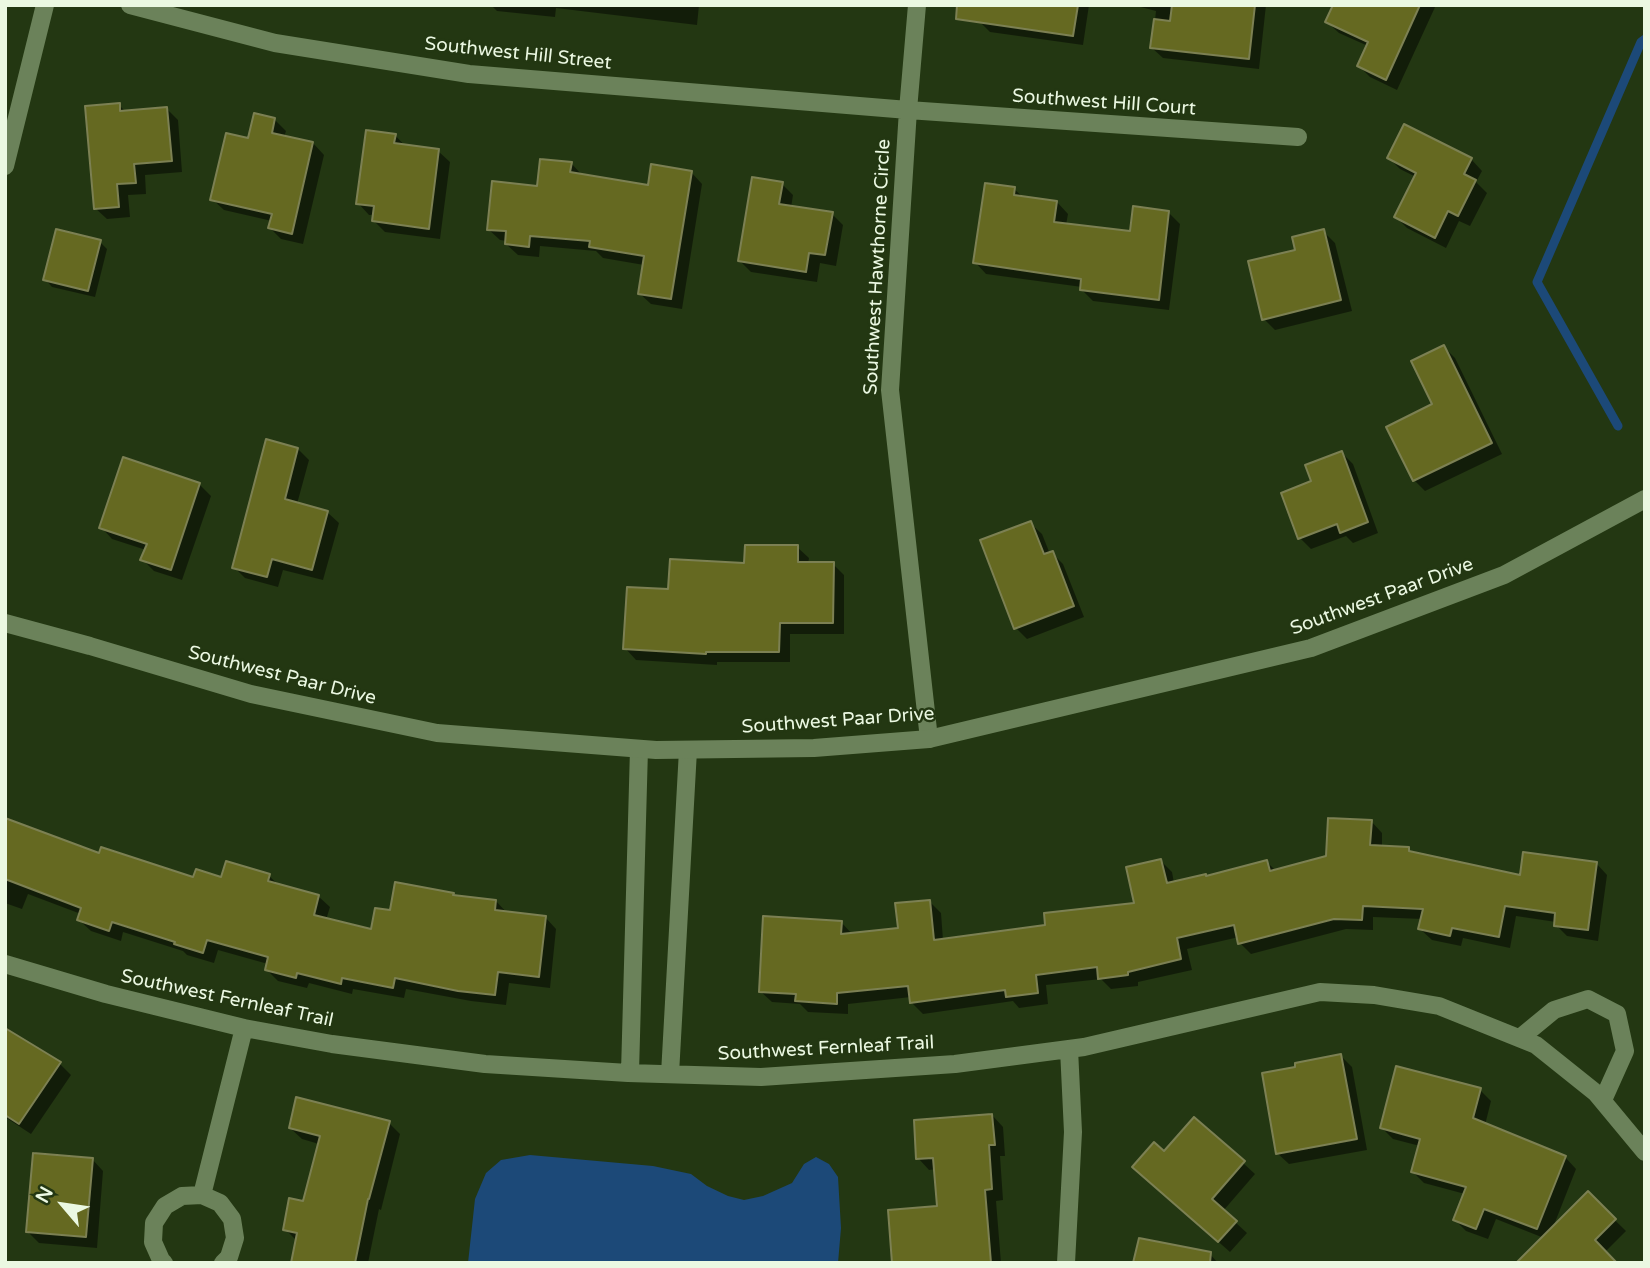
<!DOCTYPE html>
<html>
<head>
<meta charset="utf-8">
<style>
  body { margin:0 }
  #map { position:relative; width:1650px; height:1268px; overflow:hidden; background:#233712; font-family:"Varela Round",sans-serif }
  canvas { display:block }
  .frame { position:absolute; inset:0; border:7px solid #ebf8e2; pointer-events:none }
  .north { position:absolute; left:28px; top:1170px; width:70px; height:70px; -webkit-text-stroke:5px #233712; paint-order:stroke; rotate:299deg; font-size:19px; font-weight:700; line-height:28px; text-align:center; color:#ebf8e2 }
  .north::after { content:''; display:block; margin:auto; width:24px; height:32px; background:#ebf8e2; clip-path:polygon(50% 0,100% 100%,50% 72%,0 100%) }
</style>
</head>
<body>
<div id="map">
<canvas width="1650" height="1268"></canvas>
<div class="frame"></div>
<div class="north">N</div>
</div>
<script>
const g = document.querySelector('canvas').getContext('2d');
g.lineJoin = 'round';
function paint(path, color) {
  g.fillStyle = color;
  g.fill(path, 'evenodd');
}
function poly(rows) {
  const path = new Path2D();
  for (const r of rows) {
    path.moveTo(r[0], r[1]);
    for (let i = 2; i < r.length; i += 2) path.lineTo(r[i], r[i + 1]);
  }
  return path;
}
function trace(path, color, width, dash) {
  g.strokeStyle = color;
  g.lineWidth = width;
  g.lineCap = dash ? 'butt' : 'round';
  g.setLineDash(dash || []);
  g.stroke(path);
}
function label(font, color, halo, rows, align = 'center') {
  g.font = font + ' "Varela Round",sans-serif';
  g.lineWidth = 5;
  g.setLineDash([]);
  g.textBaseline = 'middle';
  g.strokeStyle = halo;
  g.fillStyle = color;
  for (const [text, x, y, turn = 0] of rows) {
    g.save();
    g.translate(x, y);
    g.rotate((+turn || 0) * Math.PI / 180);
    g.textAlign = isNaN(turn) ? turn : align;
    if (halo) g.strokeText(text, 0, 0);
    g.fillText(text, 0, 0);
    g.restore();
  }
}
paint(poly([
  [530,1155,653,1166,691,1174,707,1186,728,1196,744,1200,763,1196,792,1183,804,1164,816,1157,829,1164,838,1177,841,1228,838,1263,468,1263,475,1199,486,1173,501,1160]
]), '#1c4978');
paint(poly([
  [491,5,699,5,697,25,556,8,555,17,497,11],
  [981,5,1089,5,1083,45,990,32,979,21],
  [1133,5,1266,5,1259,69,1163,58,1152,48,1156,11],
  [1335,5,1436,5,1397,90,1370,77,1359,66,1368,46,1339,33,1327,22],
  [119,105,126,112,167,109,178,120,182,172,145,175,146,194,128,195,130,217,107,219,95,208],
  [274,119,286,131,284,137,313,143,324,155,303,244,281,239,270,228,272,221,224,210,212,199,249,140],
  [395,135,406,147,438,151,450,162,440,239,385,232,374,221,374,215,369,215,358,203],
  [1389,158,1471,159,1482,171,1476,182,1487,193,1470,226,1459,221,1446,248,1407,228,1396,217,1416,177,1400,169],
  [571,163,582,175,650,187,691,172,702,184,682,309,651,304,639,293,644,265,603,258,596,251,540,246,539,257,518,255,506,244,507,241,500,240,488,229],
  [782,184,793,195,791,208,832,214,843,225,836,266,820,263,817,282,751,272,740,261],
  [1014,189,1024,198,1057,202,1068,214,1066,225,1131,233,1168,212,1180,224,1169,310,1093,301,1082,290,1082,287,986,274,975,262],
  [1323,231,1335,243,1352,311,1275,330,1264,319],
  [100,242,107,249,95,297,52,287,45,279],
  [1444,347,1455,358,1502,454,1425,491,1414,480,1434,405],
  [298,449,309,460,297,504,327,512,339,523,323,580,283,570,278,587,245,578,234,567],
  [1342,453,1353,464,1378,533,1353,543,1346,536,1311,549,1300,538],
  [199,484,211,496,182,580,154,571,143,560,146,550,112,539,101,527],
  [1030,523,1042,534,1050,554,1052,553,1063,564,1084,617,1027,639,1016,628],
  [797,547,809,558,808,564,833,564,844,575,844,634,790,634,790,662,717,662,717,665,636,660,625,648,670,591],
  [1371,821,1382,833,1382,848,1408,849,1413,854,1522,877,1596,863,1607,875,1598,941,1567,936,1556,925,1556,922,1516,916,1510,948,1463,938,1461,946,1432,940,1420,929,1422,919,1373,917,1373,930,1346,929,1251,954,1240,943,1239,937,1187,949,1192,970,1138,982,1138,986,1111,989,1101,979,1046,985,1048,1004,1019,1008,1013,1001,923,1014,911,1002,911,997,848,1004,848,1014,808,1012,800,1004,772,1002,760,991,841,922,853,935,900,930,929,901,941,913,943,940,1047,926,1136,904,1161,861,1172,872,1174,883,1207,878,1267,862,1276,871,1328,858],
  [5,829,195,879,269,876,280,886,318,896,330,907,326,920,372,932,391,912,453,894,455,896,496,901,507,913,545,917,556,929,550,988,509,983,506,1005,471,1001,406,989,404,998,353,989,352,994,309,983,307,988,278,981,267,970,268,964,218,950,214,963,187,955,183,951,123,932,121,941,91,931,79,920,81,914,28,894,22,909,5,903],
  [5,1029,60,1064,71,1075,31,1134,5,1117],
  [1341,1056,1352,1067,1367,1150,1289,1164,1277,1153,1297,1068],
  [1480,1090,1491,1101,1485,1125,1565,1157,1576,1169,1552,1230,1588,1194,1626,1231,1605,1252,1544,1238,1496,1219,1488,1239,1466,1231,1455,1220,1465,1194,1424,1183,1413,1172,1420,1146,1393,1139,1382,1128],
  [992,1115,1003,1127,1005,1156,1000,1156,1003,1200,996,1201,1001,1263,894,1263,938,1208,936,1169,929,1170,918,1158],
  [389,1123,400,1134,381,1210,379,1209,368,1263,293,1263,296,1240,285,1229,304,1203,319,1144,302,1139,290,1128],
  [1165,1153,1243,1163,1255,1174,1223,1211,1247,1233,1230,1252,1146,1178],
  [92,1159,103,1171,97,1248,39,1243,28,1232],
  [1209,1253,1218,1263,1135,1263]
]), '#0007');
trace(poly([
  [1618,426,1537,282,1641,42,1645,39]
]), '#1c4978', 9);
const building = poly([
  [957,5,1078,5,1073,36,956,19,957,5],
  [1172,5,1255,5,1249,59,1150,48,1154,19,1170,21,1172,5],
  [1333,5,1420,5,1386,80,1357,66,1368,42,1325,22,1333,5],
  [120,103,120,111,167,107,172,161,134,164,136,183,117,184,119,207,94,209,85,106,120,103],
  [254,113,275,118,272,133,313,142,292,234,268,228,272,214,210,200,226,133,248,138,254,113],
  [1404,124,1472,158,1464,174,1476,180,1458,216,1448,211,1435,238,1394,217,1416,173,1387,158,1404,124],
  [366,130,396,134,394,143,439,149,429,229,372,221,374,206,356,204,366,130],
  [540,159,572,162,570,172,648,185,651,164,692,171,671,299,638,294,644,256,589,247,590,241,530,236,529,247,505,244,506,231,487,230,492,181,537,186,540,159],
  [752,177,783,182,779,204,833,212,825,255,809,253,806,272,738,261,752,177],
  [985,183,1015,187,1014,195,1057,201,1054,222,1130,231,1133,206,1169,211,1159,300,1080,290,1081,279,973,263,985,183],
  [56,229,101,240,88,291,43,280,56,229],
  [1324,229,1341,300,1262,320,1248,261,1295,250,1292,237,1324,229],
  [1444,345,1492,443,1413,481,1386,427,1432,404,1411,361,1444,345],
  [266,439,298,448,285,499,328,511,312,570,272,559,267,577,232,568,266,439],
  [1342,451,1368,522,1340,533,1337,524,1298,539,1281,493,1311,481,1305,465,1342,451],
  [123,457,200,483,171,570,140,560,147,544,99,528,123,457],
  [1031,521,1044,554,1053,551,1074,606,1014,629,980,540,1031,521],
  [745,545,798,545,798,562,834,562,833,623,780,623,779,652,706,652,706,654,623,649,627,587,668,589,670,559,744,563,745,545],
  [5,818,99,853,101,847,193,877,196,869,221,877,226,861,270,874,268,881,319,895,314,915,371,929,375,908,390,910,395,882,454,893,453,895,496,900,495,910,546,916,539,977,498,972,495,995,458,991,395,978,393,988,342,978,341,984,297,973,296,978,265,970,268,957,207,940,203,953,174,944,175,942,112,922,109,931,77,920,81,908,5,879,5,818],
  [1328,818,1372,820,1370,845,1409,847,1409,851,1520,875,1523,852,1597,862,1588,930,1554,926,1555,913,1505,906,1499,937,1452,928,1450,936,1418,929,1423,909,1363,906,1362,920,1334,919,1238,944,1234,925,1177,938,1181,959,1128,972,1128,975,1098,979,1097,967,1036,975,1038,993,1006,997,1005,990,910,1003,908,986,837,993,837,1004,795,1001,796,994,759,992,763,916,842,921,841,934,898,928,895,903,930,900,934,940,1045,925,1044,913,1134,903,1126,867,1161,859,1167,883,1206,874,1206,876,1267,860,1270,871,1326,856,1328,818],
  [5,1028,61,1062,19,1124,5,1115,5,1028],
  [1341,1054,1357,1139,1276,1154,1262,1073,1295,1067,1295,1063,1341,1054],
  [1396,1066,1481,1088,1473,1118,1566,1156,1537,1229,1484,1209,1476,1229,1453,1220,1466,1187,1411,1172,1420,1139,1380,1128,1396,1066],
  [296,1097,390,1121,369,1199,368,1199,355,1263,291,1263,297,1233,283,1230,289,1198,303,1201,320,1136,289,1128,296,1097],
  [992,1114,995,1145,989,1145,992,1189,985,1190,991,1263,892,1263,888,1210,937,1206,933,1158,916,1159,914,1120,992,1114],
  [1194,1117,1245,1161,1212,1199,1237,1221,1218,1242,1132,1167,1154,1142,1164,1151,1194,1117],
  [33,1153,93,1158,86,1237,26,1232,33,1153],
  [1588,1191,1616,1219,1595,1240,1617,1263,1516,1263,1588,1191],
  [1139,1238,1211,1252,1210,1263,1133,1263,1139,1238]
]);
paint(building, '#656921');
trace(building, '#7c8053', 2);
trace(poly([
  [130,5,275,43,469,74,908,110,1298,137],
  [917,5,908,110,890,390,929,739],
  [5,166,45,5],
  [5,964,106,994,244,1028,332,1044,485,1064,628,1073,761,1077,955,1064,1084,1047,1320,992,1374,995,1439,1006,1536,1045,1596,1093,1645,1152],
  [1520,1038,1554,1010,1588,999,1617,1014,1625,1051,1603,1100],
  [630,1072,639,749],
  [670,1074,688,750],
  [202,1195,244,1028],
  [164,1263,161,1260,153,1242,154,1223,165,1206,182,1196,202,1195,220,1203,232,1219,235,1238,229,1257,223,1263],
  [1066,1263,1073,1132,1069,1049]
]), '#6b825a', 18);
trace(poly([
  [5,623,90,646,251,694,437,733,656,750,814,748,929,739,1311,648,1504,575,1645,499]
]), '#6b825a', 18);
label('19px', '#ebf8e2', '#233712', [
  ["Southwest Hill Street",518,54,6],
  ["Southwest Hill Court",1104,103,4],
  ["Southwest Hawthorne Circle",878,267,-87],
  ["Southwest Paar Drive",1382,597,-20],
  ["Southwest Paar Drive",282,676,14],
  ["Southwest Paar Drive",838,721,-4],
  ["Southwest Fernleaf Trail",227,999,12],
  ["Southwest Fernleaf Trail",826,1049,-3]
]);
</script>
</body>
</html>
